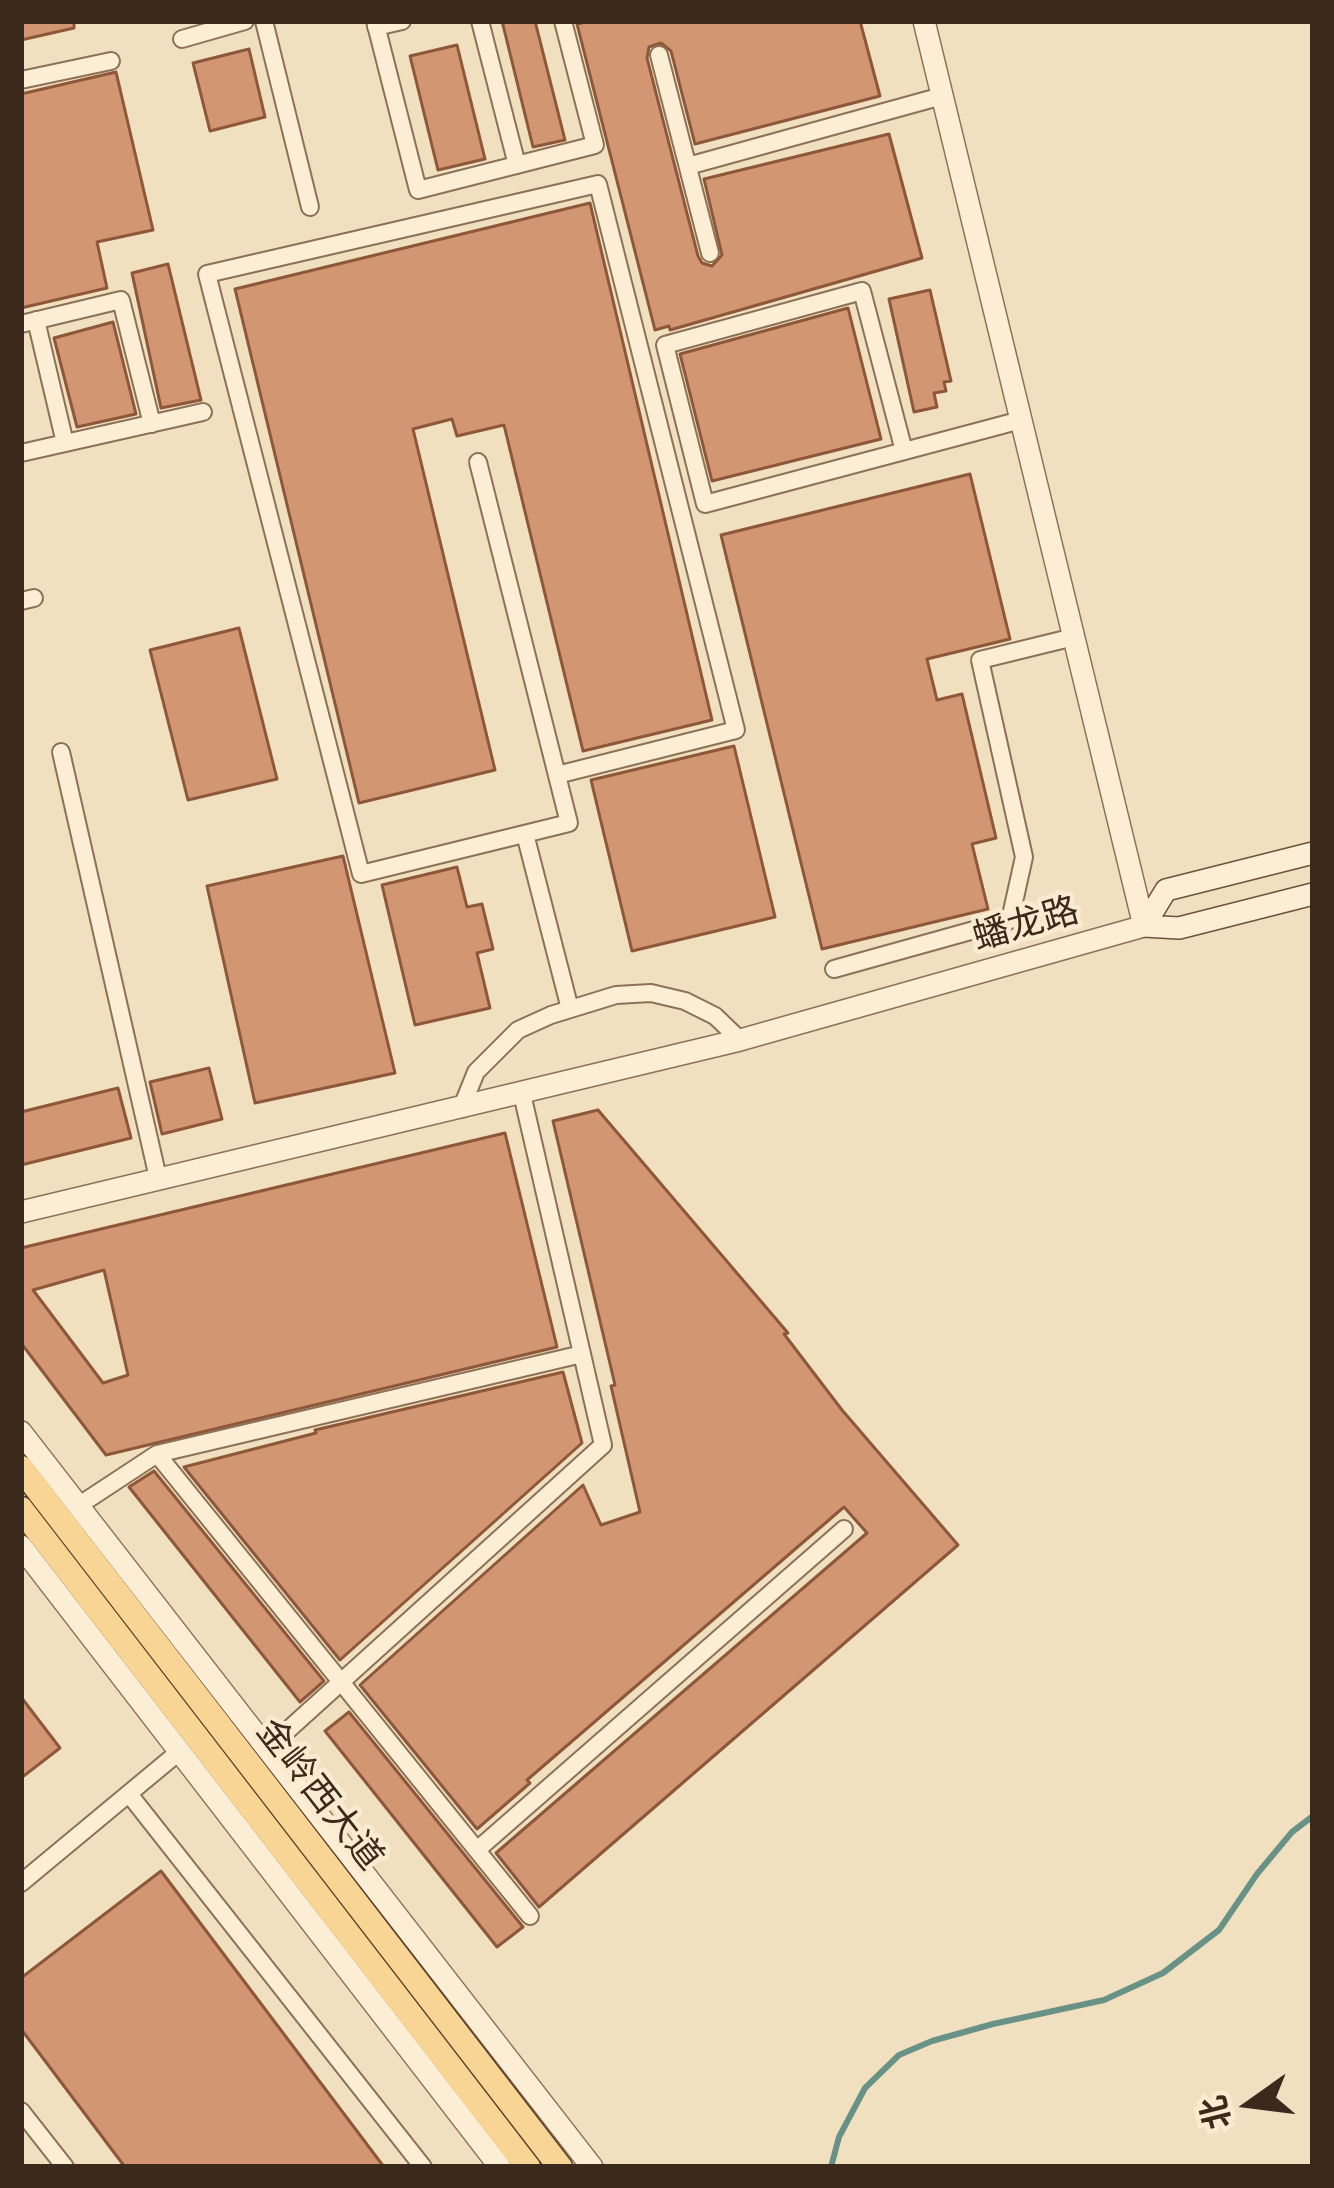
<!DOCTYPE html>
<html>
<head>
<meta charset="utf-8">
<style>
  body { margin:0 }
  #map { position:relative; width:1334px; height:2188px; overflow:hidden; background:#f1e0c0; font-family:"Noto Serif","Noto Sans SC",serif }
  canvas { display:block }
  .frame { position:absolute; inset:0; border:24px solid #3b291c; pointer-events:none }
  .north { position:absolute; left:1190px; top:2044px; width:120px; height:120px; -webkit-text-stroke:9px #f8ebd0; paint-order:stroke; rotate:256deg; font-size:33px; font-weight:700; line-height:48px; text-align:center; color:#3b291c }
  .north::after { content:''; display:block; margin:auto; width:42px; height:54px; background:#3b291c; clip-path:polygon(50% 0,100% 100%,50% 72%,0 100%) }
</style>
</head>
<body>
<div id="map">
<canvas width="1334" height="2188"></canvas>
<div class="frame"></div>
<div class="north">北</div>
</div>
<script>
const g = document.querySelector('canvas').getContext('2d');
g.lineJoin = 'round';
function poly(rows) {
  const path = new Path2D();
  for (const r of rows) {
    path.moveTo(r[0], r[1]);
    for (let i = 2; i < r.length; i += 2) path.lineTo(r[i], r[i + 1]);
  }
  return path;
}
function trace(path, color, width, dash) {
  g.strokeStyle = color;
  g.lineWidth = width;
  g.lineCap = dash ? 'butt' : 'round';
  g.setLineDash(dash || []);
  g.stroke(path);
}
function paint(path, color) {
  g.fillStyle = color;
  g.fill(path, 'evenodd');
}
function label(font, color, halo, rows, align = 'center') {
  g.font = font + ' "Noto Serif","Noto Sans SC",serif';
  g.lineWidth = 9;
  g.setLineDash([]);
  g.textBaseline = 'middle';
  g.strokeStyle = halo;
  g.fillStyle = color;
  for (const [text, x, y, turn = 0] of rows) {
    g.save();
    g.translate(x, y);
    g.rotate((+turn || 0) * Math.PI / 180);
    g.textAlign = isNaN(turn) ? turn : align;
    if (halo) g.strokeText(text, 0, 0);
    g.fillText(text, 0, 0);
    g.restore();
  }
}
trace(poly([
  [831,2167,839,2137,865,2088,899,2055,932,2041,993,2024,1104,2000,1163,1973,1219,1930,1257,1874,1292,1832,1313,1816]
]), '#699286', 6);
const building = poly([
  [21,21,74,21,74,28,21,40,21,21],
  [502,21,535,21,565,140,533,147,502,21],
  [590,21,860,21,880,96,695,144,671,51,661,43,649,47,647,58,698,256,702,263,712,266,722,255,704,179,889,134,922,258,670,330,669,326,655,330,577,24,590,21],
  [457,45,485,159,438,170,410,56,457,45],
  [249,49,265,117,210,131,193,63,249,49],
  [116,72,153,230,97,242,107,288,21,308,21,94,116,72],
  [590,203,712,720,583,751,504,425,457,436,452,419,413,429,495,770,359,803,235,289,590,203],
  [168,264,201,400,161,408,132,273,168,264],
  [930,290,951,381,944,382,946,391,934,393,937,407,914,412,889,299,930,290],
  [848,308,881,439,712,481,680,354,848,308],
  [113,322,136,414,77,427,54,338,113,322],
  [970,474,1010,639,927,659,937,700,962,694,996,838,972,844,988,909,822,949,721,535,970,474],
  [239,628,277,779,188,800,150,650,239,628],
  [734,746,775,917,632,951,591,780,734,746],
  [343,856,395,1073,255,1103,207,886,343,856],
  [457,867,467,907,482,904,493,949,477,953,490,1008,415,1025,382,885,457,867],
  [209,1068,222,1119,162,1134,150,1082,209,1068],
  [118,1088,131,1138,21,1165,21,1112,118,1088],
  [598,1110,788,1333,784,1334,842,1410,958,1545,539,1907,496,1853,867,1533,844,1507,527,1780,530,1783,477,1829,360,1685,583,1485,601,1525,640,1512,611,1386,615,1385,553,1121,598,1110],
  [505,1133,557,1347,106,1455,21,1343,21,1248,505,1133],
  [104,1270,128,1375,103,1383,33,1290,104,1270],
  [563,1372,582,1443,340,1660,184,1467,316,1433,315,1430,563,1372],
  [154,1471,324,1681,300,1702,129,1487,154,1471],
  [21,1697,60,1748,21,1778,21,1697],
  [349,1712,523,1927,497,1947,325,1731,349,1712],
  [161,1871,384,2167,125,2167,21,2029,21,1978,161,1871]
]);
paint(building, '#d39673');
trace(building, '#8d573a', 3);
const minor = poly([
  [264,21,310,207],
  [375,21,418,190,595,145,563,21],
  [480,21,517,165],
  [376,27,402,21],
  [182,39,245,21],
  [659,55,710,253],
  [21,80,111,61],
  [688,166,942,96],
  [36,320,65,443],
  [21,324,121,300,152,424],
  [904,451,862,291,665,345,705,504,1021,420],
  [21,453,203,412],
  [478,462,569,823,361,874,207,274,598,184,736,730,557,775],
  [21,601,34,598],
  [61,752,158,1178],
  [525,834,570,1009],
  [834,969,1010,920,1024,857,980,660,1074,637],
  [461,1109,476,1072,518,1030,551,1015,616,995,651,993,685,1001,715,1016,740,1040],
  [157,1454,530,1916],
  [78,1506,157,1454,582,1354],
  [267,1749,603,1445,522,1094],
  [129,1794,423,2167],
  [477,1850,844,1529],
  [21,1883,180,1751],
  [21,2111,65,2167]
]);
const tertiary = poly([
  [21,1212,740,1040,1144,926,924,21],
  [21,1432,592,2167],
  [21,1546,500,2167]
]);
const secondary = poly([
  [1313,853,1166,890,1144,926,1179,928,1313,894]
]);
const primary = poly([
  [21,1468,560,2167],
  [21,1509,528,2167]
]);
trace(minor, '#8c7156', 20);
trace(tertiary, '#8c7156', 24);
trace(secondary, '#6e513a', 24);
trace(primary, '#593f2b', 27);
trace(minor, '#fbeed4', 16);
trace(tertiary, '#fbeed4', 21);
trace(secondary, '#fbeed4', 21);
trace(primary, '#f8d495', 24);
label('36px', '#3b291c', '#f8ebd0', [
  ["蟠龙路",1026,925,-16],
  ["金岭西大道",319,1795,52]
]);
</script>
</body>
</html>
